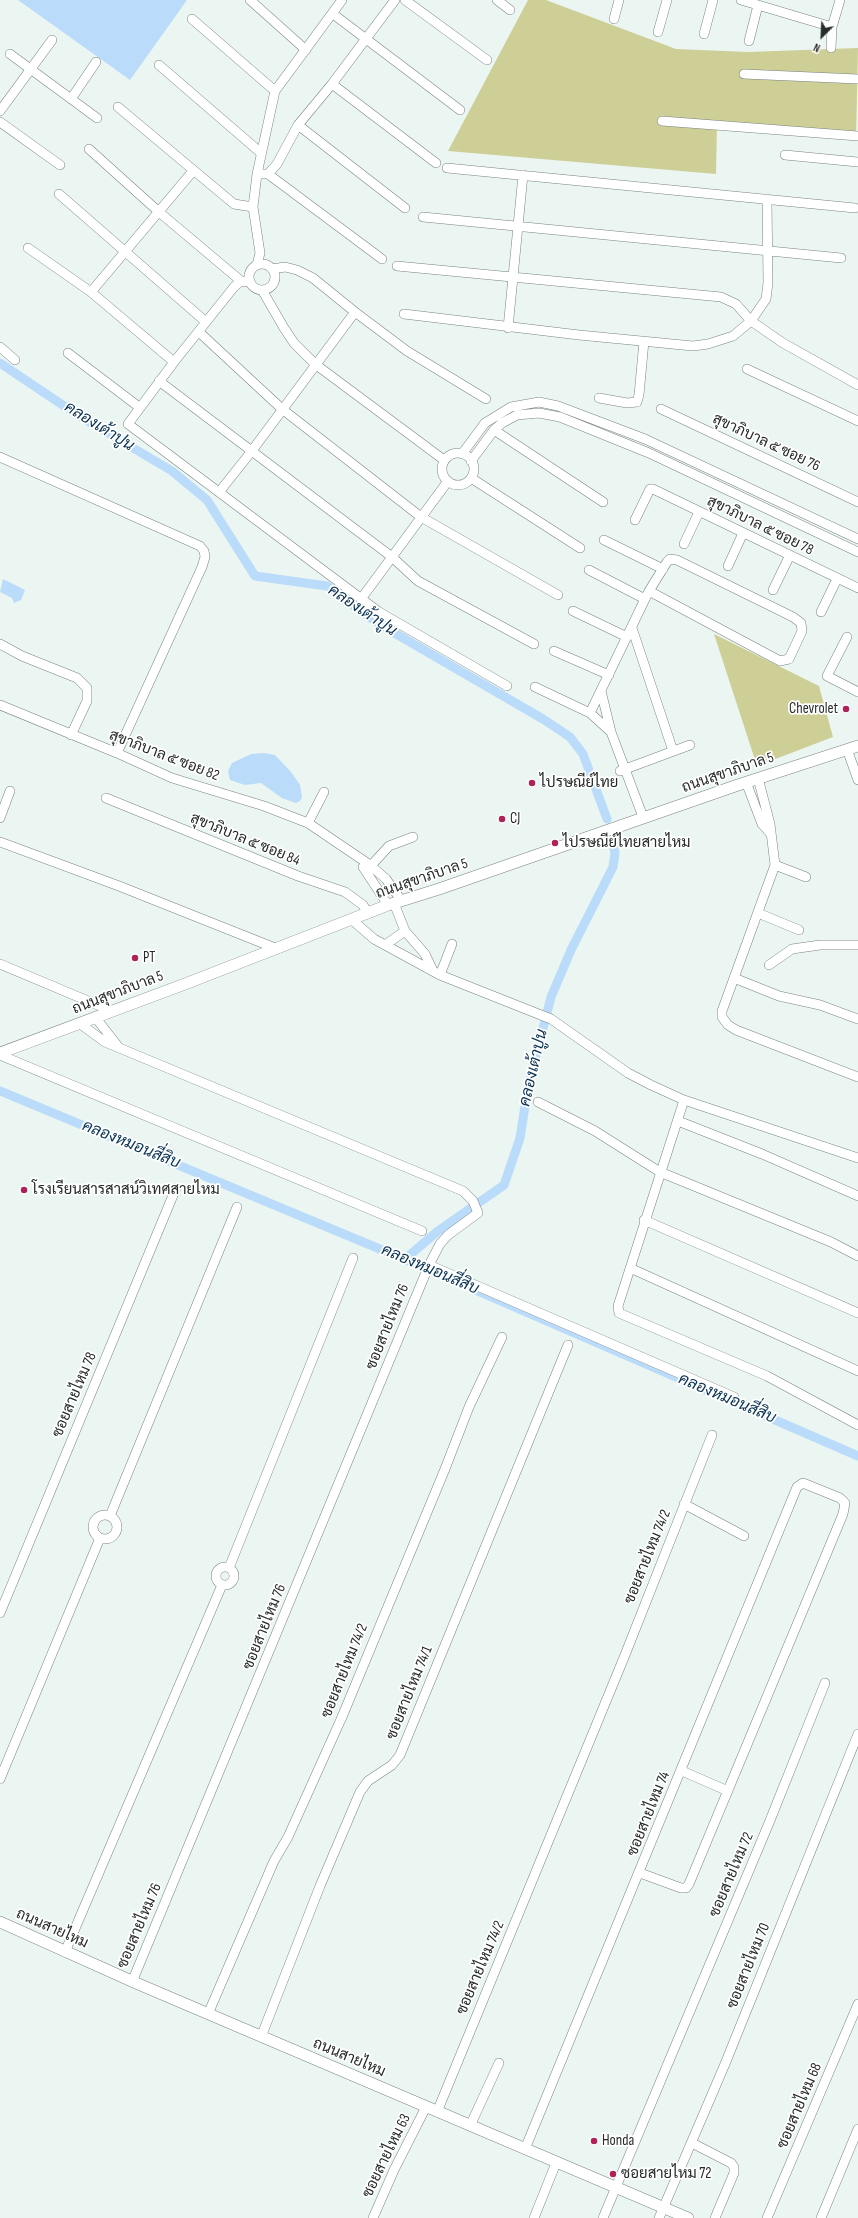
<!DOCTYPE html>
<html>
<head>
<meta charset="utf-8">
<style>
  body { margin:0 }
  #map { position:relative; width:858px; height:2218px; overflow:hidden; background:#ebf6f3; font-family:"Sofia Sans Condensed",sans-serif }
  canvas { display:block }
  .north { position:absolute; left:802px; top:16px; width:40px; height:40px; -webkit-text-stroke:3px #fff; paint-order:stroke; rotate:204deg; font-size:11px; font-weight:700; line-height:16px; text-align:center; color:#272b2a }
  .north::after { content:''; display:block; margin:auto; width:14px; height:18px; background:#272b2a; clip-path:polygon(50% 0,100% 100%,50% 72%,0 100%) }
</style>
</head>
<body>
<div id="map">
<canvas width="858" height="2218"></canvas>
<div class="north">N</div>
</div>
<script>
const g = document.querySelector('canvas').getContext('2d');
g.lineJoin = 'round';
function paint(path, color) {
  g.fillStyle = color;
  g.fill(path, 'evenodd');
}
function poly(rows) {
  const path = new Path2D();
  for (const r of rows) {
    if (r.length === 3) {
      path.moveTo(r[0] + r[2], r[1]);
      path.arc(r[0], r[1], r[2], 0, 2 * Math.PI);
      continue;
    }
    path.moveTo(r[0], r[1]);
    for (let i = 2; i < r.length; i += 2) path.lineTo(r[i], r[i + 1]);
  }
  return path;
}
function trace(path, color, width, dash) {
  g.strokeStyle = color;
  g.lineWidth = width;
  g.lineCap = dash ? 'butt' : 'round';
  g.setLineDash(dash || []);
  g.stroke(path);
}
function label(font, color, halo, rows, align = 'center') {
  g.font = font + ' "Sofia Sans Condensed",Sarabun,sans-serif';
  g.lineWidth = 3.5;
  g.setLineDash([]);
  g.textBaseline = 'middle';
  g.strokeStyle = halo;
  g.fillStyle = color;
  for (const [text, x, y, turn = 0] of rows) {
    g.save();
    g.translate(x, y);
    g.rotate((+turn || 0) * Math.PI / 180);
    g.textAlign = isNaN(turn) ? turn : align;
    if (halo) g.strokeText(text, 0, 0);
    g.fillText(text, 0, 0);
    g.restore();
  }
}
paint(poly([
  [528,0,546,0,676,49,748,52,858,48,856,139,717,124,716,174,448,151],
  [714,634,819,686,833,737,757,766]
]), '#cecf96');
paint(poly([
  [18,0,187,0,130,80],
  [3,579,25,590,21,600,14,603,12,598,0,592],
  [264,753,275,755,291,772,300,785,302,797,300,801,296,803,282,798,261,783,245,785,230,780,228,771,232,763,251,754]
]), '#bbdbfb');
trace(poly([
  [0,363,79,416,172,471,207,500,255,576,327,586,379,624,543,719,570,737,583,754,607,819],
  [0,1091,435,1272],
  [405,1259,438,1231,504,1185,520,1138,528,1087,551,997,571,950,613,867,615,853,612,840],
  [478,1291,858,1456]
]), '#bbdbfb', 9);
const minor = poly([
  [250,0,306,50],
  [405,0,487,60],
  [497,0,510,10],
  [741,0,832,27,840,0],
  [333,14,460,110],
  [192,19,275,91],
  [614,19,619,0],
  [658,32,667,0],
  [704,34,713,0],
  [749,41,758,5],
  [831,48,832,27],
  [10,54,97,118],
  [159,65,261,153],
  [744,74,858,79],
  [332,84,436,163],
  [71,99,96,62],
  [118,107,234,204,253,207],
  [0,111,52,40],
  [662,121,858,136],
  [0,122,60,165],
  [298,125,405,208],
  [89,149,159,212,241,281],
  [785,155,858,162],
  [447,168,855,208],
  [257,174,275,91,342,0],
  [268,174,382,259],
  [59,194,206,322],
  [423,217,841,258],
  [28,248,91,292],
  [262,277,13],
  [257,265,260,253,253,207,257,174,268,174,277,164,298,125,332,84,395,0],
  [397,266,721,297,736,304,751,321,783,343,858,385],
  [272,269,285,267,297,270,313,278,355,312,407,351,486,399],
  [249,282,241,281,234,287,174,362,128,424,379,612,507,686],
  [262,290,284,328,294,343,315,364,444,460],
  [404,314,579,335,693,346,708,344,733,336,751,321,766,299,768,283,767,199],
  [508,328,523,175],
  [199,332,282,409,421,517,558,595],
  [0,347,15,360],
  [68,353,139,407],
  [174,362,91,292,193,171],
  [747,369,858,421],
  [159,381,392,557,418,581,534,644],
  [599,398,627,403,637,402,639,395,644,341],
  [661,409,858,502],
  [494,430,603,502],
  [458,469,16],
  [462,454,485,423,511,407,539,402,558,406,645,439,858,539],
  [0,457,200,546,204,551,205,557,202,567,117,753],
  [471,461,494,430,502,423,517,415,539,413,560,417,649,453,858,552],
  [471,478,580,548],
  [220,491,251,452,355,312],
  [635,520,650,489,653,489,858,588],
  [604,540,663,569],
  [684,544,699,512],
  [728,566,743,533],
  [589,570,645,599],
  [773,590,790,555],
  [361,599,448,481],
  [573,611,627,637],
  [821,612,837,579],
  [632,628,673,751],
  [847,637,827,676,858,692],
  [0,644,22,656,77,678,87,688,87,701,71,735],
  [554,651,609,675],
  [535,687,590,713,611,732,643,817],
  [601,691,611,732],
  [0,705,117,753,172,778,264,806,308,823,370,865,386,879,401,900],
  [590,713,645,599,649,591,667,562,670,559,677,560,793,617,801,623,802,631,789,659,780,661,649,591],
  [847,749,858,780],
  [620,771,690,745],
  [758,778,770,824,775,865,734,978,722,1011,722,1017,728,1025,736,1030,858,1077],
  [746,782,762,824,770,833],
  [106,798,298,876,345,892,363,905,368,914],
  [0,818,10,791],
  [308,823,324,792],
  [0,842,119,886,275,948],
  [775,865,806,877],
  [363,867,388,905],
  [366,871,389,846,413,837],
  [394,903,405,931,425,954,433,971],
  [758,913,799,930],
  [351,919,374,939,440,975,551,1019,628,1073,651,1085,684,1100,858,1158],
  [385,945,405,931],
  [0,964,112,1011],
  [769,965,792,949,820,945,858,945],
  [440,975,452,944],
  [734,978,779,996,820,1005,858,1019],
  [95,1017,117,1045],
  [79,1023,105,1042,463,1191,473,1201,478,1213,448,1235,440,1244,429,1265],
  [0,1055,422,1231],
  [684,1100,618,1306,619,1313,767,1376,858,1425],
  [538,1102,595,1131,660,1172,831,1242,858,1256],
  [678,1121,762,1154,858,1196],
  [644,1220,858,1313],
  [630,1268,858,1371],
  [684,1504,744,1536],
  [105,1527,12],
  [110,1516,237,1207],
  [225,1576,9],
  [229,1568,353,1258],
  [0,1613,176,1188],
  [682,1771,728,1791],
  [0,1779,100,1538],
  [65,1952,222,1585],
  [132,1982,429,1265,734,1397],
  [208,2014,274,1861,288,1837,342,1717,445,1469,469,1407,502,1337],
  [261,2037,320,1886,360,1792,368,1781,392,1765,400,1755,568,1345],
  [437,2112,625,1655,712,1435],
  [470,2126,499,2063],
  [692,2143,731,2163,734,2167,734,2173,715,2218],
  [525,2149,797,1487,803,1483,840,1498,845,1503,843,1514,689,1884,686,1888,681,1888,640,1873],
  [373,2218,394,2170,426,2107],
  [534,2218,556,2163],
  [603,2218,769,1823,825,1683],
  [659,2218,725,2064,858,1734],
  [767,2218,858,2004],
  [821,2218,858,2129]
]);
const major = poly([
  [0,1053,185,984,388,905,439,889,738,785,858,746],
  [0,1922,136,1983,688,2218]
]);
trace(minor, '#7a8381', 10);
trace(major, '#7a8381', 12);
trace(minor, '#fff', 9);
trace(major, '#fff', 11);
for (const [x, y, r, color] of [
  [846,709,4,"#b02158"],
  [532,783,4,"#b02158"],
  [502,819,4,"#b02158"],
  [555,843,4,"#b02158"],
  [135,958,4,"#b02158"],
  [24,1190,4,"#b02158"],
  [594,2141,4,"#b02158"],
  [613,2174,4,"#b02158"]
]) {
  const dot = new Path2D();
  dot.arc(x, y, r, 0, 2 * Math.PI);
  g.fillStyle = color;
  g.fill(dot);
  trace(dot, '#fff', 1.5);
}
label('15px', '#272b2a', '#fff', [
  ["สุขาภิบาล ๕ ซอย 76",766,443,25],
  ["สุขาภิบาล ๕ ซอย 78",760,526,26],
  ["สุขาภิบาล ๕ ซอย 82",164,756,21],
  ["ถนนสุขาภิบาล 5",728,773,-19],
  ["สุขาภิบาล ๕ ซอย 84",245,840,22],
  ["ถนนสุขาภิบาล 5",422,879,-19],
  ["ถนนสุขาภิบาล 5",118,993,-21],
  ["ซอยสายไหม 76",388,1327,-68],
  ["ซอยสายไหม 78",75,1395,-67],
  ["ซอยสายไหม 74/2",648,1557,-68],
  ["ซอยสายไหม 76",265,1627,-68],
  ["ซอยสายไหม 74/2",345,1671,-68],
  ["ซอยสายไหม 74/1",410,1693,-68],
  ["ซอยสายไหม 74",649,1814,-68],
  ["ซอยสายไหม 72",732,1875,-67],
  ["ซอยสายไหม 76",140,1926,-67],
  ["ถนนสายไหม",52,1929,24],
  ["ซอยสายไหม 70",749,1966,-68],
  ["ซอยสายไหม 74/2",481,1968,-67],
  ["ถนนสายไหม",349,2058,23],
  ["ซอยสายไหม 68",800,2106,-67],
  ["ซอยสายไหม 63",387,2156,-64]
]);
label('15px', '#272b2a', '#fff', [
  ["Chevrolet",838,709,"right"],
  ["ไปรษณีย์ไทย",540,783],
  ["CJ",510,819],
  ["ไปรษณีย์ไทยสายไหม",563,843],
  ["PT",143,958],
  ["โรงเรียนสารสาสน์วิเทศสายไหม",32,1190],
  ["Honda",602,2141],
  ["ซอยสายไหม 72",621,2174]
], 'left');
label('italic 16px', '#093254', '#fff', [
  ["คลองเต้าปูน",99,427,32],
  ["คลองเต้าปูน",362,611,34],
  ["คลองเต้าปูน",534,1068,-77],
  ["คลองหมอนสี่สิบ",131,1145,22],
  ["คลองหมอนสี่สิบ",430,1270,23],
  ["คลองหมอนสี่สิบ",727,1399,23]
]);
</script>
</body>
</html>
